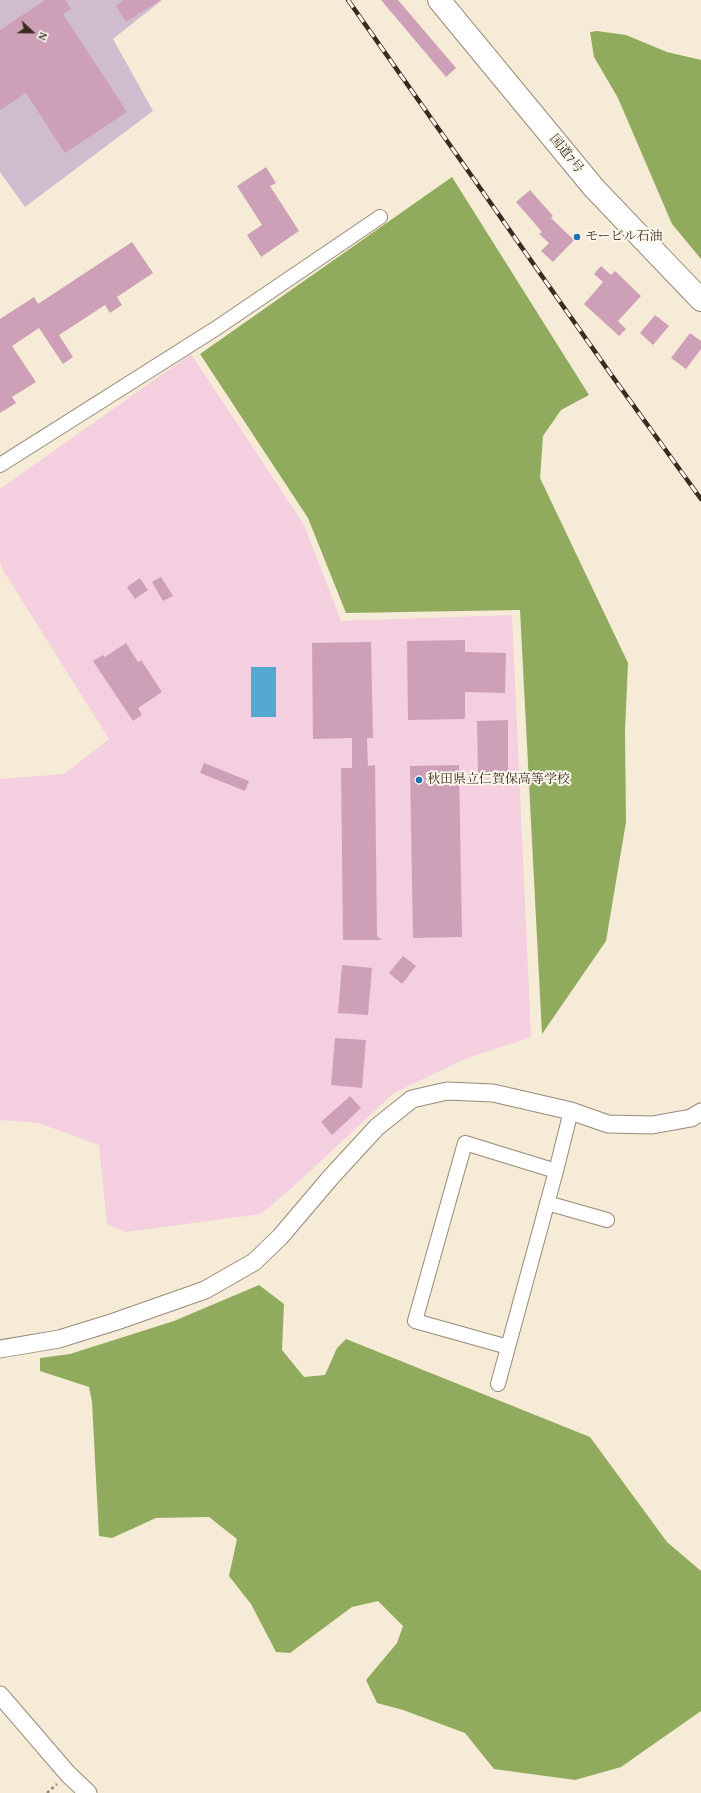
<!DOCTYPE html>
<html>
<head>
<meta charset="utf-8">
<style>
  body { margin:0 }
  #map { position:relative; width:701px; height:1793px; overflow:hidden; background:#f6ebd6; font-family:"Gentium Book Plus",serif }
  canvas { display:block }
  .north { position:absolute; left:12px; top:12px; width:40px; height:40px; -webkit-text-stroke:3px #fbf7ec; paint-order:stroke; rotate:112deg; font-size:11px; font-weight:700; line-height:16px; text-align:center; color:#3b2a1e }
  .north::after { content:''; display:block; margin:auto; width:14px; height:18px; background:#3b2a1e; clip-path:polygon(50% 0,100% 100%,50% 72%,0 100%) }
</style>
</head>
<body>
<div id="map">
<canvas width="701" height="1793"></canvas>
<div class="north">N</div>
</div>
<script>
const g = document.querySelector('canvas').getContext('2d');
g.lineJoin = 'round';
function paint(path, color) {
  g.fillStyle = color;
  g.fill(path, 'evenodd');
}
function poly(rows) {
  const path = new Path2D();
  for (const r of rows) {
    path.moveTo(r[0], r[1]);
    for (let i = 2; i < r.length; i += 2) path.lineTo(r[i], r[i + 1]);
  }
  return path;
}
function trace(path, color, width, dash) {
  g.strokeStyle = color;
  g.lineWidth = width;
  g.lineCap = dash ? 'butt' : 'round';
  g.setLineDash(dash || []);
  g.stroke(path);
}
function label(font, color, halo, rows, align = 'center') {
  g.font = font + ' "Gentium Book Plus","Noto Serif JP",serif';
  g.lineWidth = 4;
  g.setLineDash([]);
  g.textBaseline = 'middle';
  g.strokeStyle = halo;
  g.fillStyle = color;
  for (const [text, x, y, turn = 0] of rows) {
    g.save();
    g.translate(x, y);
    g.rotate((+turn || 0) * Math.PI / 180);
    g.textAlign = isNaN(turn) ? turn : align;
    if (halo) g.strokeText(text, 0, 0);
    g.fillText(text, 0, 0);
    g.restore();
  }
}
paint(poly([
  [191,354,304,525,341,621,512,615,531,1037,467,1058,394,1093,295,1185,261,1214,125,1232,107,1224,99,1145,39,1123,0,1120,0,779,64,774,109,739,3,570,0,562,0,489]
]), '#f3cfe0');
paint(poly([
  [0,0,162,0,113,39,153,111,25,207,0,172]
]), '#cfbdcf');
paint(poly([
  [597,31,626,35,667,52,701,60,701,259,672,224,618,98,594,57,590,32],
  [452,177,589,395,561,410,543,436,540,478,628,663,625,732,626,822,606,941,542,1034,520,610,346,613,308,518,200,354],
  [259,1285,284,1304,282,1350,304,1377,325,1375,337,1348,346,1339,590,1437,667,1542,701,1571,701,1711,621,1767,575,1780,494,1769,465,1733,403,1710,377,1703,366,1680,397,1643,403,1626,378,1601,352,1607,290,1653,276,1652,251,1604,229,1576,237,1539,209,1517,156,1518,112,1538,99,1536,92,1402,89,1387,40,1371,40,1358,70,1354,174,1321]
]), '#90ab5d');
paint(poly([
  [251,667,276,667,276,717,251,717]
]), '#55a9d1');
paint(poly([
  [45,0,65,0,71,9,63,14,127,112,65,153,26,93,0,110,0,30],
  [124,0,161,0,126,22,116,6],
  [381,0,398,0,456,68,446,77],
  [266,167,276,183,270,186,299,231,261,257,247,235,262,225,237,186],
  [530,190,553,216,551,218,574,240,553,262,541,251,549,243,539,234,542,232,516,202],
  [132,242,153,273,117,297,122,305,110,313,105,305,59,335,73,357,63,364,39,328,12,346,36,382,12,397,16,403,0,413,0,319,34,297,38,304],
  [601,266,611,275,615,271,641,296,618,321,626,329,619,336,584,304,603,282,594,274],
  [655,315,669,326,653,345,640,333],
  [690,333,701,341,701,349,686,369,671,358],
  [161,577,173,596,163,601,152,582],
  [140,578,148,590,135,599,127,587],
  [465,640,465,652,506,653,505,693,465,692,465,719,408,720,407,641],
  [371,642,373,738,367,738,368,766,375,765,377,936,382,940,343,940,341,768,352,768,352,738,313,739,312,643],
  [126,643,138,662,141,660,162,692,138,708,142,715,133,721,93,661,103,655,105,657],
  [508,720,508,772,478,773,477,721],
  [204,763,249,781,245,791,200,773],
  [459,765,462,937,413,938,410,766],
  [403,956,416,966,402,984,389,973],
  [342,965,372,968,368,1015,338,1013],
  [335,1038,366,1040,362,1088,331,1085],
  [350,1096,361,1108,332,1135,321,1122]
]), '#cea0b7');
const minor = poly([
  [0,465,215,329,380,217],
  [547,1203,607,1220],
  [508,1347,415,1321,465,1143,556,1171],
  [498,1384,556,1171,571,1111]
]);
const tertiary = poly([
  [0,1349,59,1339,114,1322,205,1290,254,1262,280,1237,331,1177,377,1127,412,1099,447,1091,493,1093,571,1111,608,1124,652,1125,691,1118,701,1112],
  [0,1695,68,1774,88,1793]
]);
const trunk = poly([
  [439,0,594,188,701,300]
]);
trace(minor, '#988a7a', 16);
trace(tertiary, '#988a7a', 19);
trace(trunk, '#988a7a', 24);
trace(poly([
  [47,1793,57,1784]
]), '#988a7a', 2.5, [3, 3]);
trace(minor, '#fff', 14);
trace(tertiary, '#fff', 17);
trace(trunk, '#fff', 22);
const rail = poly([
  [348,0,610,373,701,499]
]);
trace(rail, '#3b2a1e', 4.5);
trace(rail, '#fbf7ec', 3, [9]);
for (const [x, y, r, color] of [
  [577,237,4,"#1f6fb2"],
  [419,780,4,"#1f6fb2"]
]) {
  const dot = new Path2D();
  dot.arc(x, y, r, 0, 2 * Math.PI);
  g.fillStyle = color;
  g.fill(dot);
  trace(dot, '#fbf7ec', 1.5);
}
label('13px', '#3b2a1e', '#fbf7ec', [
  ["国道7号",566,154,51]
]);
label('13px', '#3b2a1e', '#fbf7ec', [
  ["モービル石油",585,237],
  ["秋田県立仁賀保高等学校",427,780]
], 'left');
</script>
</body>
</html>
